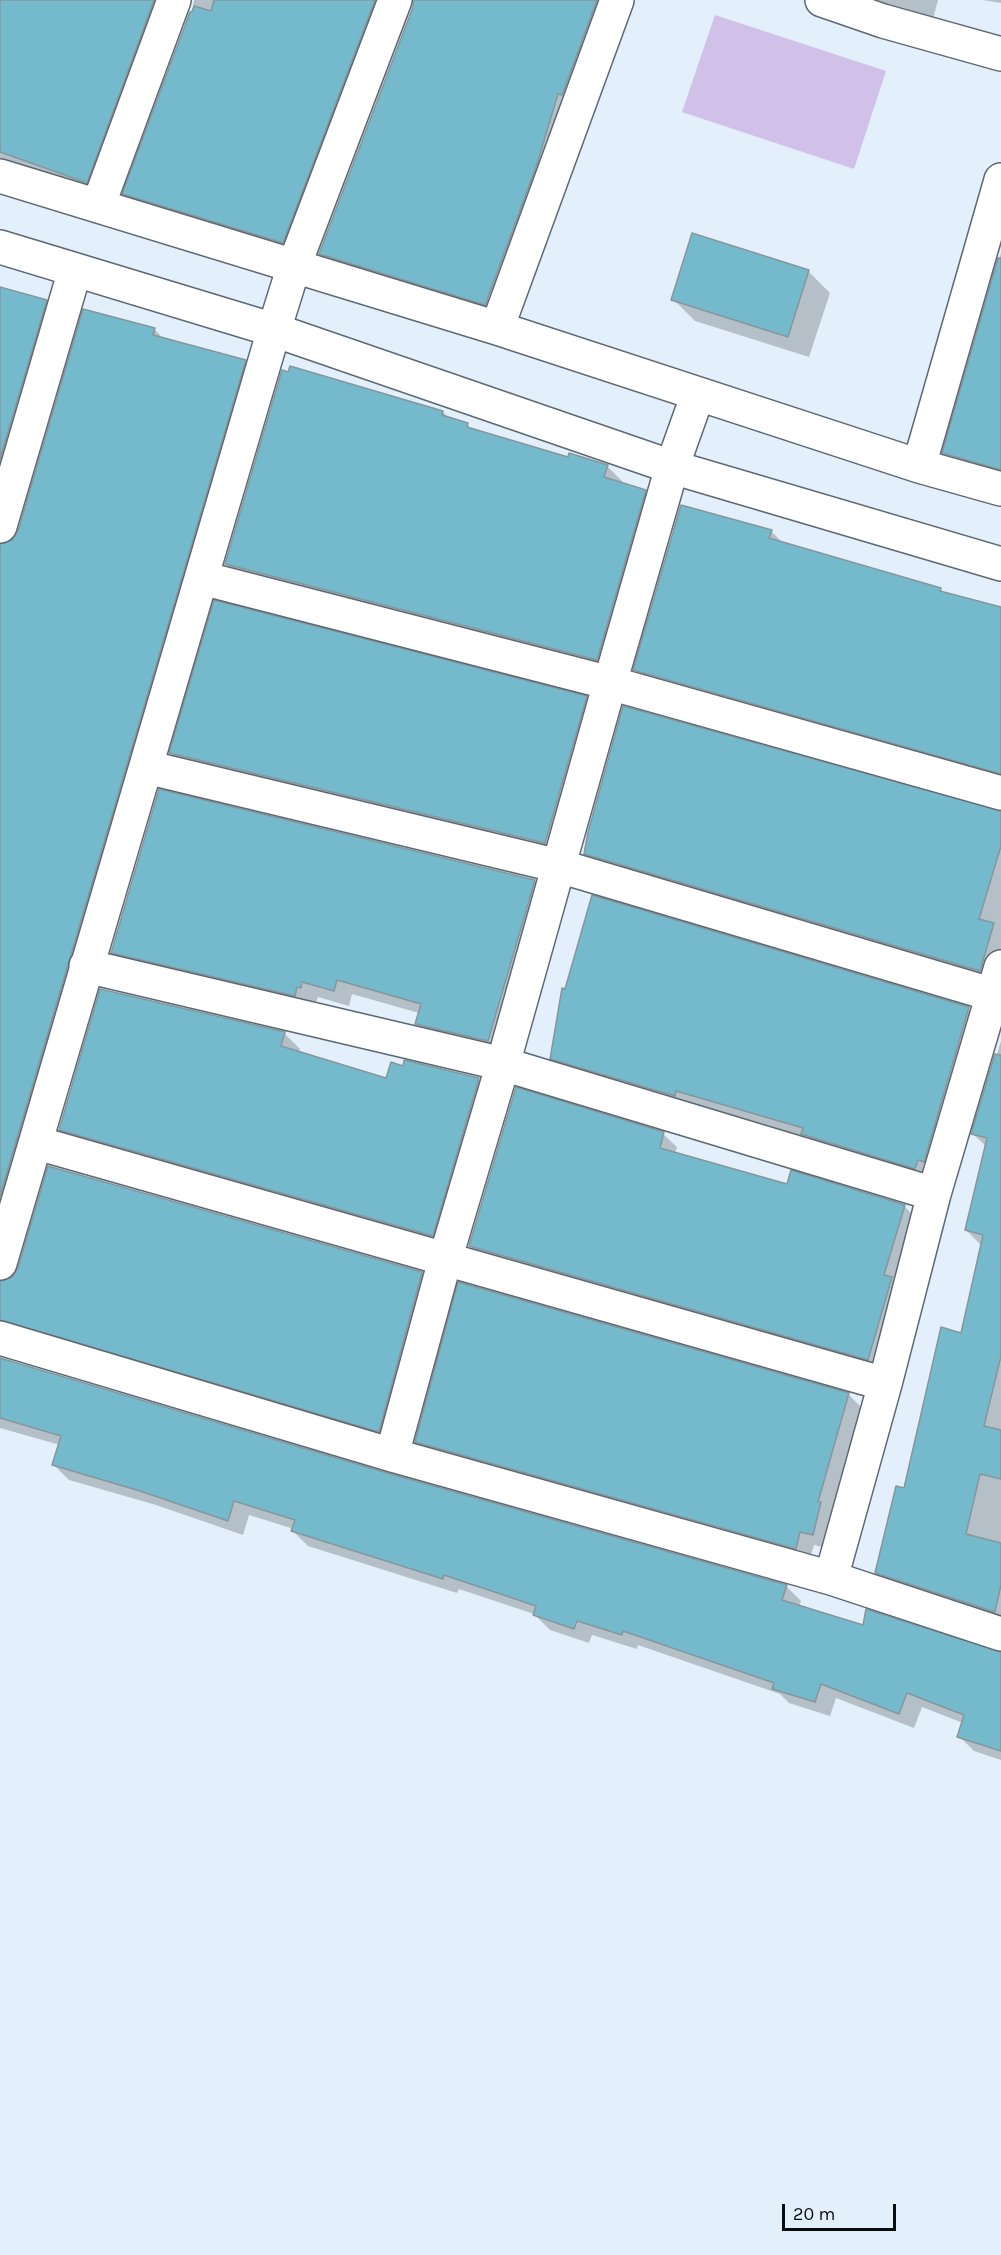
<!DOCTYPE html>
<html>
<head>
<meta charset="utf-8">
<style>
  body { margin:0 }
  #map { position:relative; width:1001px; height:2255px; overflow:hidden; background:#e3effb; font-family:Karla,sans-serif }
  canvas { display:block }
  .scale { position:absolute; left:782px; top:2204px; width:114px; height:27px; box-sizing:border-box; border:3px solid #080c10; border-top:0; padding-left:8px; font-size:18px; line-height:21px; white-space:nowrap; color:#080c10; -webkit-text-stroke:4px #e3effb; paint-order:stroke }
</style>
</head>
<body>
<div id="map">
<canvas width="1001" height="2255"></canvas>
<div class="scale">20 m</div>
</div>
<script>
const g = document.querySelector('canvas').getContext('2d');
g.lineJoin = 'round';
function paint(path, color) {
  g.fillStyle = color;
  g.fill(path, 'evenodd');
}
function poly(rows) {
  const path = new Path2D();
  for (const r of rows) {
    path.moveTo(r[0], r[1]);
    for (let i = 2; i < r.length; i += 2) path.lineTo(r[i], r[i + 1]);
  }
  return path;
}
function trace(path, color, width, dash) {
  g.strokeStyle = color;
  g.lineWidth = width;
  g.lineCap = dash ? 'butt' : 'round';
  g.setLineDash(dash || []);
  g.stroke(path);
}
paint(poly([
  [715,15,886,71,854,169,682,112]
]), '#d1c0e8');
paint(poly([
  [0,0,182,0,103,198,0,162],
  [194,0,403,0,299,258,141,210,124,193,193,7],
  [415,0,625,0,502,320,337,270,320,253,414,7],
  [847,0,938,0,932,23],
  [983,0,1001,0,1001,3],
  [1001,253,1001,480,960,469,944,453],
  [808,271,830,293,809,357,695,321,673,299],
  [0,288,46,301,61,316,0,524],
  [154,329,165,340,245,361,260,376,0,1261,0,545,14,540],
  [443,412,450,419,467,424,473,431,569,459,607,466,622,481,621,484,645,491,660,506,612,674,241,579,226,564],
  [771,531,783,543,940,589,945,594,1001,609,1001,783,650,685,635,670],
  [586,698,601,712,560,857,185,767,171,753],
  [1001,813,1001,972,995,985,601,868,586,853],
  [535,881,550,896,503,1056,432,1039,416,1024,419,1013,352,994,349,1006,318,997,316,1002,312,1001,310,1010,128,967,112,952],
  [593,897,969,1009,984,1024,931,1183,567,1074,552,1058,566,991],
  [284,1033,300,1049,299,1053,387,1079,404,1067,479,1079,495,1095,448,1251,76,1145,60,1129],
  [1001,1041,1001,1623,892,1587,877,1572,962,1334,982,1246,966,1230,987,1147,973,1134],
  [663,1134,677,1147,675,1154,788,1186,904,1206,918,1220,882,1372,484,1259,470,1246],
  [422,1273,437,1288,394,1446,0,1343,0,1282],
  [459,1284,849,1395,862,1408,826,1548,814,1545,809,1561,430,1455,417,1442],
  [0,1359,387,1474,786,1586,801,1601,799,1607,864,1627,1001,1654,1001,1760,974,1751,959,1736,963,1723,922,1707,914,1728,836,1698,830,1716,789,1703,780,1694,638,1645,637,1649,592,1635,589,1643,550,1630,534,1614,459,1589,457,1593,308,1546,293,1531,294,1529,249,1515,243,1535,156,1505,69,1480,54,1465,60,1445,0,1428]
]), '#0003');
const building = poly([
  [0,0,154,0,87,183,0,152,0,0],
  [214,0,375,0,283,243,122,194,190,12,192,12,194,6,211,11,214,0],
  [413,0,597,0,562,95,558,94,537,164,485,305,319,254,413,7,413,0],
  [692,233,809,270,788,337,671,300,692,233],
  [998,258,1001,258,1001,470,942,453,998,258],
  [0,287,47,300,0,459,0,287],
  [83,309,155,328,153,335,246,360,0,1196,0,544,12,540,18,531,83,309],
  [290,366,443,411,442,415,468,423,467,427,568,457,569,453,608,465,604,477,646,490,597,660,225,564,282,370,288,372,290,366],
  [681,505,772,530,769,538,941,588,940,591,1001,607,1001,774,633,670,681,505],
  [214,600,587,696,545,843,169,753,214,600],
  [623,706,1001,811,1001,846,979,919,994,923,980,971,584,854,588,832,623,706],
  [159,789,535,880,488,1041,415,1024,421,1004,337,980,334,991,302,982,301,988,297,987,295,996,111,953,159,789],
  [592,895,969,1007,924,1162,918,1160,915,1169,801,1134,803,1128,676,1091,675,1096,550,1059,562,988,565,989,592,895],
  [100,989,285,1032,281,1046,386,1078,391,1062,403,1066,404,1060,479,1078,433,1236,59,1130,100,989],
  [995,1054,1001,1055,1001,1356,984,1426,1001,1430,1001,1479,980,1474,966,1534,1001,1543,1001,1585,995,1612,875,1573,896,1486,904,1488,941,1327,961,1333,983,1235,965,1230,987,1138,971,1134,995,1054],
  [516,1087,664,1132,660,1148,787,1184,791,1170,905,1205,884,1275,892,1277,868,1360,469,1246,516,1087],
  [48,1166,422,1272,379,1432,0,1320,0,1281,12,1277,18,1268,48,1166],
  [458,1282,849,1393,818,1502,821,1502,813,1535,800,1532,796,1549,415,1442,458,1282],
  [0,1358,387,1473,787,1585,782,1600,863,1625,866,1609,1001,1652,1001,1751,957,1737,964,1715,907,1693,899,1714,821,1684,815,1702,772,1689,774,1683,623,1631,622,1635,577,1621,574,1629,533,1615,536,1606,444,1575,443,1579,291,1531,295,1520,234,1501,228,1521,140,1491,52,1465,61,1436,0,1418,0,1358]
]);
paint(building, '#75b9cc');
trace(building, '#86979c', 1.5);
const minor = poly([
  [822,0,883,21,1001,54],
  [0,176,497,328,919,466,1001,489],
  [98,206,174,0],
  [0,247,274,330,672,467,1001,564],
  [497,328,617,0],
  [919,466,1001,180],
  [0,526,75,270],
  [202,578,610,683,1001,793],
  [146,767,559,866,994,995],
  [86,966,503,1064,934,1194],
  [37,1143,885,1384],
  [0,1263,274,330,294,266,395,0],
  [0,1338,392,1455,831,1578,1001,1634],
  [392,1455,445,1260,503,1064,610,683,672,467,698,394],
  [831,1578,885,1384,934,1194,1001,967]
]);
trace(minor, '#5d6872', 36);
trace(minor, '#fff', 33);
</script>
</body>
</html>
